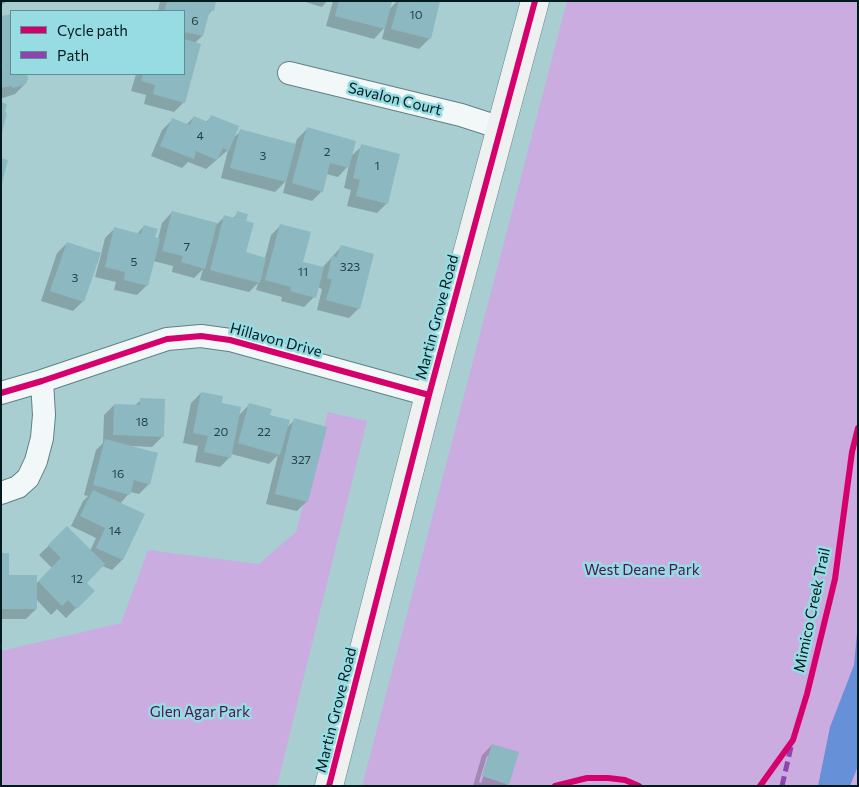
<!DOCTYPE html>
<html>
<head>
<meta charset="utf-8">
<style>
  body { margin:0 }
  #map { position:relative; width:859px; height:787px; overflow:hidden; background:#a8ced2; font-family:Commissioner,sans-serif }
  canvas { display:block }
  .frame { position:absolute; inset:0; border:2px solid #001b1e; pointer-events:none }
  .legend { position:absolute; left:10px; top:10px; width:175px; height:65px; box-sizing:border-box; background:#97dce3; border:1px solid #5b8f94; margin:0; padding:6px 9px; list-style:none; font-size:15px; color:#001b1e }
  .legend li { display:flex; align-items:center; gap:10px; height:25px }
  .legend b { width:25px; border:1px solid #5b8f94 }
</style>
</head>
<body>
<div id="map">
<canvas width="859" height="787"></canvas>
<div class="frame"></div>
<ul class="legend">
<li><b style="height:6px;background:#d6006c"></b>Cycle path</li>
<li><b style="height:6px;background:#8e44ad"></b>Path</li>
</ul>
</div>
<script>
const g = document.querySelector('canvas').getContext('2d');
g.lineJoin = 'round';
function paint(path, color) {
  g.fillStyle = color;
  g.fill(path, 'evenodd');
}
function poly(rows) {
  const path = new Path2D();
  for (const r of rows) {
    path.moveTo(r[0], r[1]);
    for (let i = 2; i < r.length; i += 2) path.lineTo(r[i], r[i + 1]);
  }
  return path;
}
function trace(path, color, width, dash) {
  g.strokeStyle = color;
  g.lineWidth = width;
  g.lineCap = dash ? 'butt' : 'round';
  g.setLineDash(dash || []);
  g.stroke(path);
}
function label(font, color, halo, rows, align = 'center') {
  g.font = font + ' Commissioner,sans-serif';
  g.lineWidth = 5;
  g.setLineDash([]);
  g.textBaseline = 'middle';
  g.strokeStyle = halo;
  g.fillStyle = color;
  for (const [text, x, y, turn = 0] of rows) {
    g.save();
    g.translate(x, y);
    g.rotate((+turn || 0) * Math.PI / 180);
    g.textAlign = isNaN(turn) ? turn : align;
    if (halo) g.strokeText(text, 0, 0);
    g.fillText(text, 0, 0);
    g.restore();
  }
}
paint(poly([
  [567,1,858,1,858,786,362,786],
  [328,412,367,421,277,786,1,786,1,651,121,623,148,550,259,564,296,532]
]), '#cbace1');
paint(poly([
  [858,622,858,766,850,786,818,786,830,727,854,665]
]), '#6690d7');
paint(poly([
  [1,1,8,1,1,5],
  [160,1,215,1,212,10,208,15,202,36,195,43,184,102,174,112,144,104,146,95,131,91,136,74,184,74,184,11,158,11],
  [302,1,327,1,322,7],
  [333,1,384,1,391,3,389,10,397,1,439,1,429,39,419,49,382,39,385,27,374,39,326,26],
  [11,15,11,74,26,74,26,79,25,84,15,94,3,98,1,97,1,17],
  [212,116,233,138,241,131,295,145,297,139,307,129,350,157,362,146,387,203,377,213,347,206,351,190,344,188,349,165,338,177,326,174,322,191,312,201,283,193,286,181,275,192,221,178,228,150,206,169,188,162,182,168,151,156,162,130,172,120,186,125,194,117,206,122],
  [172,212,217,224,224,217,232,219,238,213,245,253,265,258,271,235,281,225,301,263,322,268,341,247,359,308,349,318,317,310,322,289,317,287,314,297,304,307,281,301,282,297,256,290,258,283,249,292,200,280,203,269,194,278,172,272,173,266,153,261,147,285,137,295,114,290,116,282,95,277,101,255,99,254,83,301,73,311,41,301,57,253,67,243,101,255,105,238,115,228,137,234,144,226,154,238,158,239,162,223],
  [201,393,238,416,250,404,286,428,295,420,307,501,297,511,266,504,278,455,269,464,231,454,230,457,220,467,195,462,198,446,183,443,191,403],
  [141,400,162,437,152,447,132,446,149,484,139,494,130,492,120,504,143,514,122,560,112,570,102,566,85,583,93,591,66,618,57,609,51,615,36,599,36,609,26,619,1,619,1,555,8,576,36,584,52,568,39,555,67,528,90,551,96,538,71,526,83,501,88,496,84,495,96,450,103,443,104,415,114,405,134,406],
  [492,745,507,784,506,786,473,786,482,755],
  [487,756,490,756,481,783,479,782]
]), '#0003');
paint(poly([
  [167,1,216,1,214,11,210,10,203,36,184,32,184,11,165,10],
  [339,1,392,2,385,29,335,16],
  [399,1,440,1,431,39,391,29],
  [11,14,11,74,27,74,28,79,26,84,13,88,11,86,1,88,1,16],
  [184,39,201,44,185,103,153,94,155,85,141,81,143,74,184,74],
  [1,102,7,104,5,112,7,113,2,133],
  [211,115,239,126,229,151,223,148,217,160,196,151,194,159,160,146,172,118,190,125,194,116,208,122],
  [307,127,356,141,349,168,330,163,323,192,292,183],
  [240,129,296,144,286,182,230,168],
  [361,144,400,154,388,204,356,196,360,180,353,178],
  [1,158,8,160,2,183,1,183],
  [172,211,217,223,205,269,181,262,183,256,162,251],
  [237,211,248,214,246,221,254,223,246,252,266,258,260,283,210,270,224,215,235,218],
  [280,224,311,232,303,262,324,267,316,298,290,291,291,287,265,280],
  [144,225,158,229,155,237,160,239,148,286,124,280,125,272,105,267,114,227,141,234],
  [67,242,101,253,84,302,50,291],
  [341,245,374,254,360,309,326,300,332,279,327,278,332,256,337,257],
  [201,392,223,396,222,403,241,407,231,458,204,452,208,436,193,433],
  [140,398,165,399,164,437,113,435,114,404,140,405],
  [249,403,272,409,270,415,290,420,280,455,238,443],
  [294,418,327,427,308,502,275,494],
  [105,439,158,453,150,485,134,480,130,495,93,485],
  [93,490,145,514,123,560,96,548,105,528,80,516],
  [67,526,105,564,87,583,95,591,77,609,68,600,62,606,38,581,61,558,48,545],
  [1,553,9,553,9,575,37,575,37,609,1,609],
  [492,744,519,752,509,785,482,776]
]), '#8cb8c2');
const minor = poly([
  [289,73,461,115,501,128],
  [1,393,42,381,167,339,201,336,230,340,429,395],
  [1,493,18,487,28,478,36,461,42,438,44,415,42,381]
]);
const secondary = poly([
  [329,786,429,395,535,1]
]);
trace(minor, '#5f8083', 24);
trace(secondary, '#5f8083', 29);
trace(minor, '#f2f8f8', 22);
trace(secondary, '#eff1f1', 28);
trace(poly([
  [782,786,791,747]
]), '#8e44ad', 5, [10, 5]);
trace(poly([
  [1,393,42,381,167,339,201,336,230,340,429,395],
  [329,786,429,395,535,1],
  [555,786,587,778,608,778,625,780,639,786],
  [760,786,793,740,807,694,835,579,852,452,858,428]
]), '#d6006c', 6);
label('12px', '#234247', null, [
  ["10",416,15],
  ["6",195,21],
  ["4",200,136],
  ["2",327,152],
  ["3",263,156],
  ["1",377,166],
  ["7",187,247],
  ["5",134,262],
  ["323",350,267],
  ["11",303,272],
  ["3",75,278],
  ["18",142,422],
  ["20",221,432],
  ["22",264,432],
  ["327",301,460],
  ["16",118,474],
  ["14",115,531],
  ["12",77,579]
]);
label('15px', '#001b1e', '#97dce3', [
  ["Savalon Court",395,99,14],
  ["Martin Grove Road",437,317,-75],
  ["Hillavon Drive",276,340,15],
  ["Mimico Creek Trail",812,610,-78],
  ["Martin Grove Road",336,710,-76]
]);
label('15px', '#4c1651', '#97dce3', [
  ["West Deane Park",642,570],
  ["Glen Agar Park",200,712]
]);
</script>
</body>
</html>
